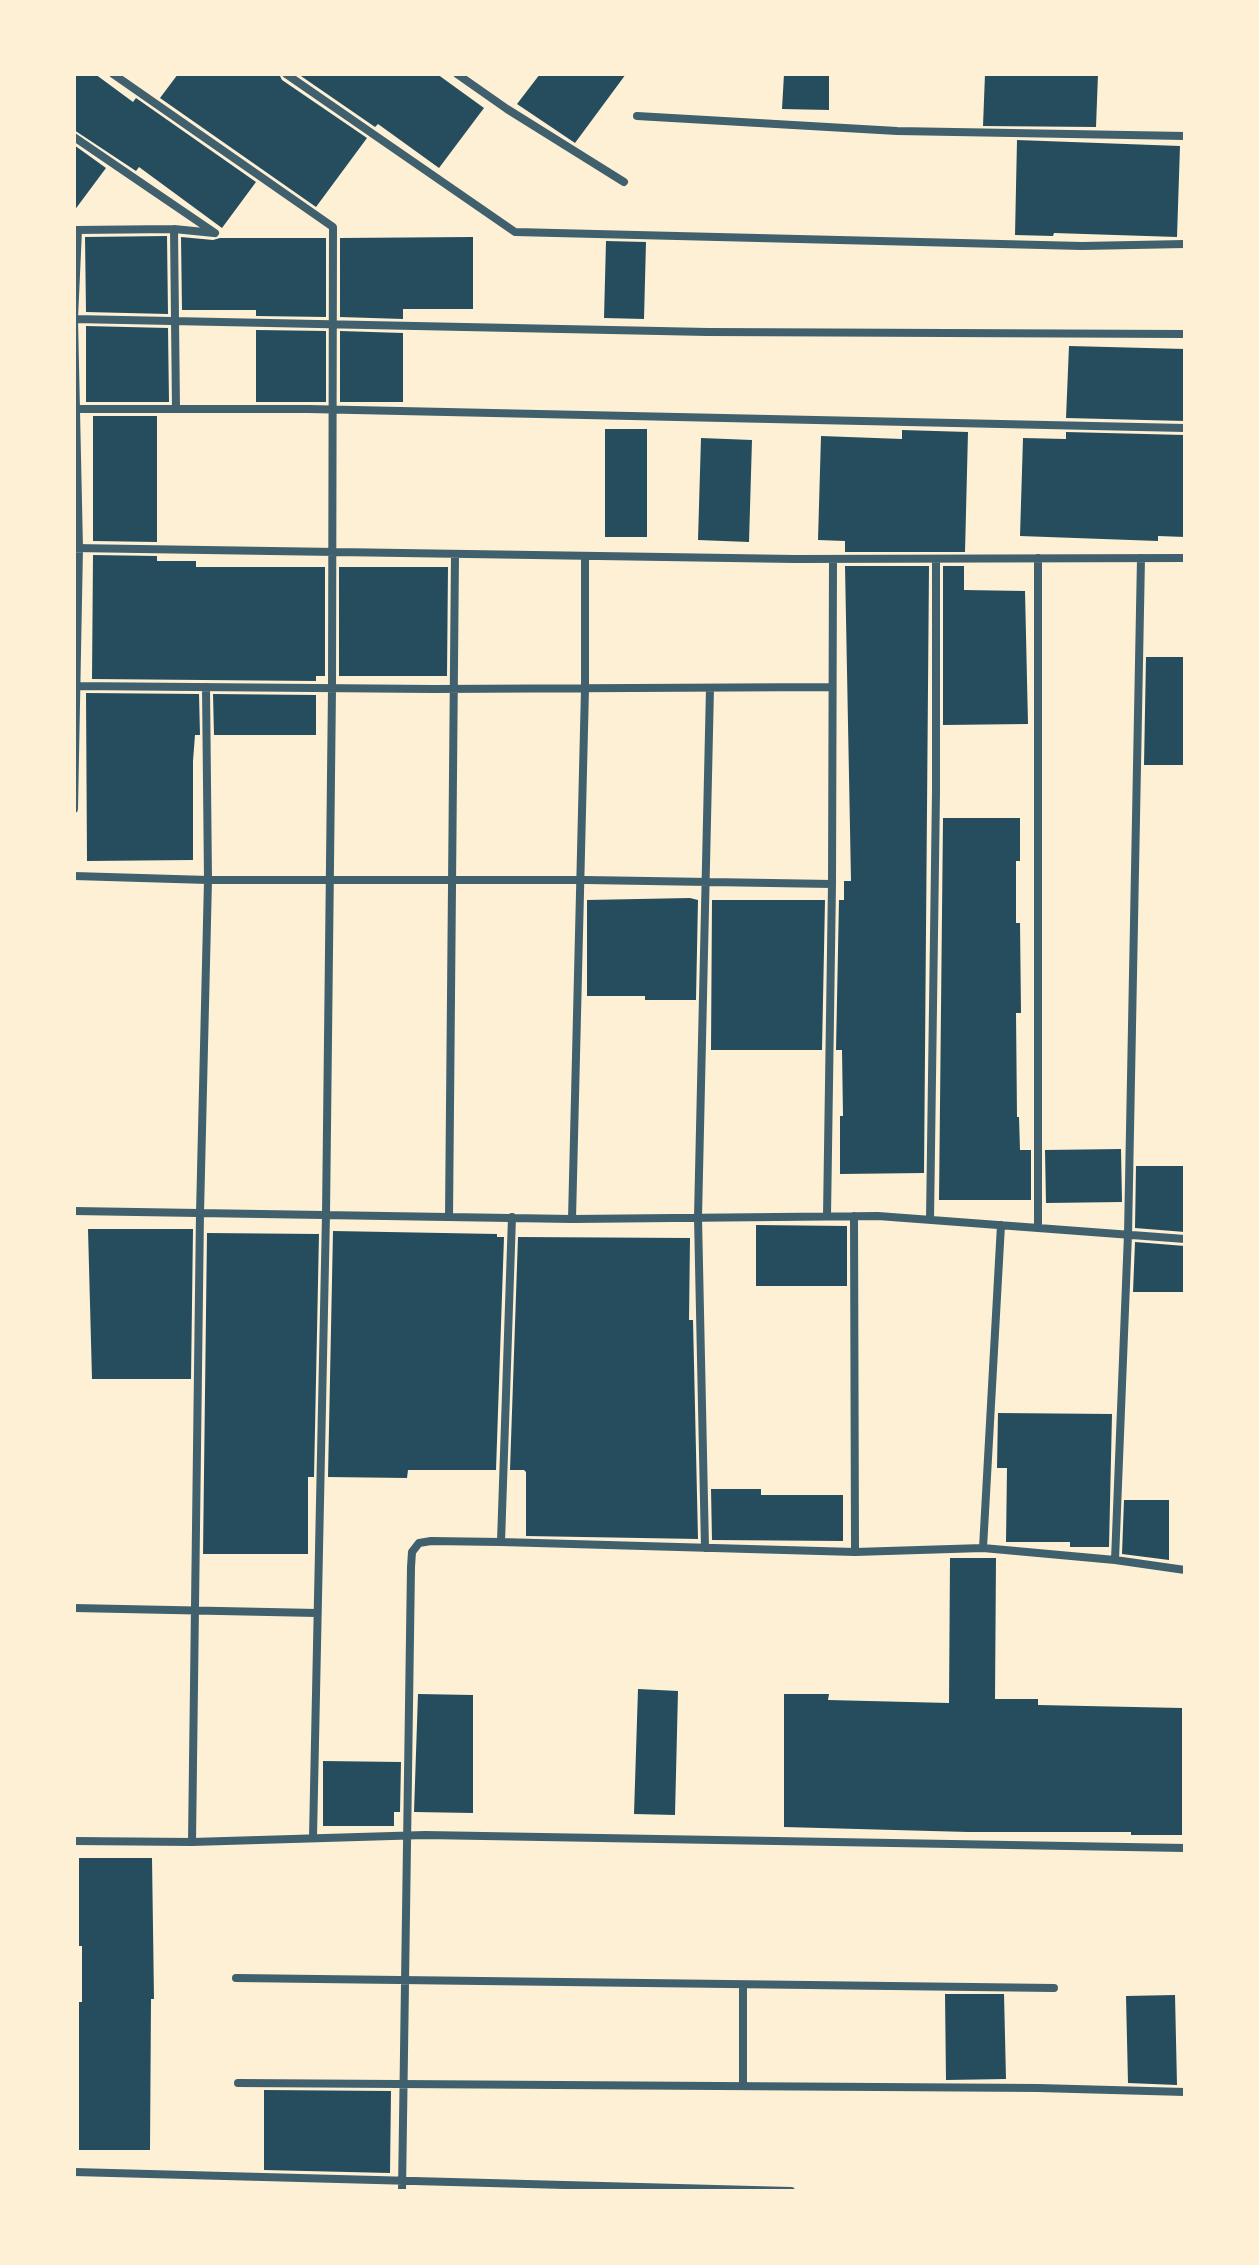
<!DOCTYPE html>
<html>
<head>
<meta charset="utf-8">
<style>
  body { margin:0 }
  #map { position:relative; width:1259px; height:2265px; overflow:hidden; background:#fdf0d5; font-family:Literata,serif }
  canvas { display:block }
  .frame { position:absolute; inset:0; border:76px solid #fdf0d5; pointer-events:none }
</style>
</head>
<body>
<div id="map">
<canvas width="1259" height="2265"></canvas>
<div class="frame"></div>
</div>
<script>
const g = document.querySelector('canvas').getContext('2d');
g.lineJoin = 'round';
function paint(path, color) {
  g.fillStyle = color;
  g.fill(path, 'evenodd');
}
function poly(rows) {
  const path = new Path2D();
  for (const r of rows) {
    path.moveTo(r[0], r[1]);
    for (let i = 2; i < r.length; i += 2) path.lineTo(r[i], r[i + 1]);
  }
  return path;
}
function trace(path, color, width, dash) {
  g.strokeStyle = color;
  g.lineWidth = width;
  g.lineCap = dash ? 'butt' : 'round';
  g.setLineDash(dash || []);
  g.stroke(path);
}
paint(poly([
  [74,74,95,74,133,102,136,98,256,182,222,228,139,167,136,171,74,130],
  [178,74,279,74,282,80,367,138,316,207,160,98],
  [298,74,437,74,484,108,439,168,378,124,375,127],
  [540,74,626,74,575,143,517,104],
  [784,74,829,74,829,110,782,109],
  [985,74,1098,74,1096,127,983,126],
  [1017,140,1180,146,1177,237,1054,233,1053,236,1015,235],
  [74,145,106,168,74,211],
  [167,236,168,314,86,312,85,237],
  [181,237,213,240,220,238,326,238,326,317,256,316,256,310,182,310],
  [473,237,473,309,403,309,403,319,340,317,340,238],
  [606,241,646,242,644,319,604,318],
  [86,326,168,328,169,402,86,402],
  [256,330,326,331,326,402,256,402],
  [340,331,403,333,403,402,340,402],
  [1069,346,1185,349,1185,421,1066,418],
  [93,416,157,416,157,542,93,541],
  [605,429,647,429,647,537,605,537],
  [902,430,968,432,965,552,845,552,845,541,818,540,821,436,902,439],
  [1066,432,1185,435,1185,537,1158,536,1158,541,1020,536,1023,438,1066,439],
  [701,438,752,440,749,542,698,540],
  [93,555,157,556,157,561,196,561,196,567,325,567,325,676,316,676,316,681,92,679],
  [845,566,929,566,924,1173,840,1174,840,1116,843,1116,842,1050,836,1050,839,900,844,900,844,881,851,881],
  [943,566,964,566,964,590,1025,591,1028,724,943,725],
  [339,567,448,567,447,676,339,676],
  [1146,657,1185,657,1185,765,1144,765],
  [86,693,199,694,200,735,195,735,193,761,193,860,87,861],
  [213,694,316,695,316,735,214,735],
  [943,818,1020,818,1020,861,1016,861,1016,923,1020,923,1021,1013,1016,1013,1017,1117,1019,1117,1020,1150,1031,1150,1031,1200,939,1200],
  [690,898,698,900,696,1000,645,1000,645,996,587,996,587,900],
  [712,900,825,900,822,1050,711,1050],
  [1121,1149,1122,1202,1046,1203,1045,1150],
  [1136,1166,1185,1166,1185,1232,1135,1228],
  [756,1225,847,1226,847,1286,756,1286],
  [88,1229,193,1229,191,1379,92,1379],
  [333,1231,497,1234,497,1237,504,1237,496,1470,408,1470,407,1478,328,1477],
  [207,1233,319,1234,314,1477,308,1477,308,1554,203,1554],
  [518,1237,690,1238,689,1320,693,1320,698,1539,526,1536,526,1472,524,1470,510,1470],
  [1135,1242,1185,1246,1185,1292,1133,1292],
  [998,1413,1112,1414,1109,1547,1070,1547,1070,1542,1006,1542,1007,1468,997,1468],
  [711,1489,761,1489,761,1495,843,1495,843,1541,712,1540],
  [1124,1500,1169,1500,1169,1560,1122,1554],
  [950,1558,996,1558,995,1699,1038,1699,1038,1705,1182,1708,1182,1835,1131,1835,1131,1832,968,1832,784,1827,784,1694,829,1694,828,1700,949,1703],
  [638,1689,678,1691,675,1815,634,1814],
  [418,1694,473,1695,473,1813,414,1812],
  [323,1761,401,1762,400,1812,394,1812,394,1826,323,1826],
  [79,1858,152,1858,154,1999,151,1999,150,2150,79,2150,79,2002,82,2002,82,1946,79,1946],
  [945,1994,1004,1994,1006,2079,946,2080],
  [1175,1995,1177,2085,1128,2083,1126,1996],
  [264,2090,391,2091,390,2173,264,2170]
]), '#264d5e');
trace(poly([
  [113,74,333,227,332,688,326,1215,313,1837],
  [286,74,515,232,1082,246,1185,244],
  [457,74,507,109,624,182],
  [637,116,897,131,1185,136],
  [74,137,215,233],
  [174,229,176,409],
  [76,230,174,229,214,233],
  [74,319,708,332,1185,334],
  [74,409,308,409,1185,428],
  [74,548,795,559,1185,558],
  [1038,558,1038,1227],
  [74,686,434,689,831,687],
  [74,809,79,548,74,319,78,230],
  [74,876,208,880,586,880,832,884],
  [74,1211,572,1219,878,1216,1185,1239],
  [827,1216,832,884,833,559],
  [854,1216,855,1552],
  [449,1217,455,554],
  [572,1219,585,689,585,556],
  [930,1220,936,792,936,559],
  [501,1542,512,1217],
  [705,1548,698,1217,710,688],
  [983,1548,1001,1225],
  [1115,1560,1128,1234,1141,558],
  [74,1608,317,1613],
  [74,1841,192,1842,425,1835,1185,1848],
  [192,1842,200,1213,208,880,206,687],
  [236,1978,1054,1988],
  [743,1985,743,2086],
  [238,2083,1038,2088,1185,2092],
  [74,2172,791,2191],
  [402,2191,411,1567,412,1552,419,1543,431,1541,501,1542,855,1552,983,1548,1115,1560,1185,1570]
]), '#3f606c', 8);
</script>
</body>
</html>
